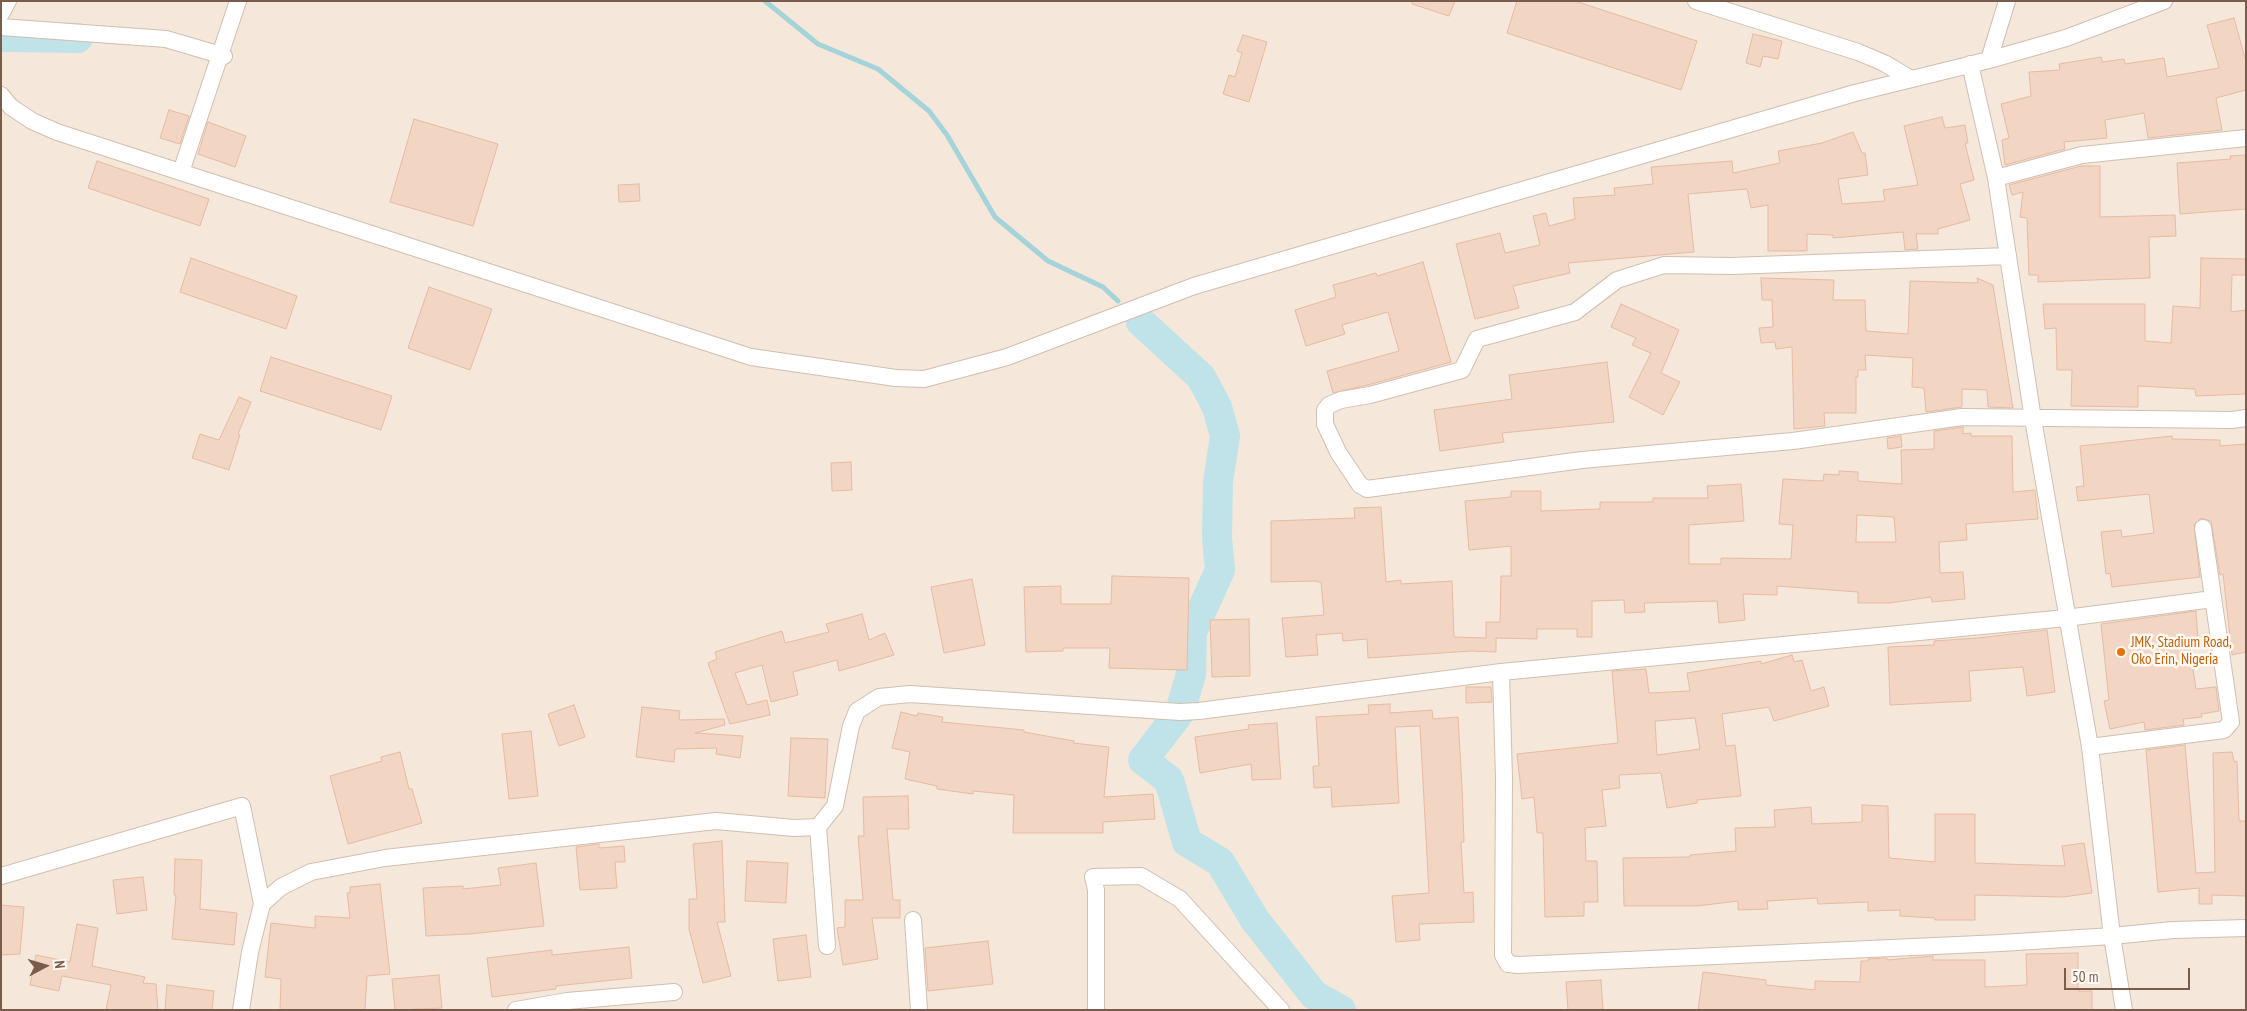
<!DOCTYPE html>
<html>
<head>
<meta charset="utf-8">
<style>
  body { margin:0 }
  #map { position:relative; width:2247px; height:1011px; overflow:hidden; background:#fdf6ec; font-family:"PT Sans Narrow",sans-serif }
  canvas { display:block }
  .frame { position:absolute; inset:0; border:2px solid #7a5c4d; pointer-events:none }
  .north { position:absolute; left:20px; top:941px; width:50px; height:50px; -webkit-text-stroke:4px #fffaf3; paint-order:stroke; rotate:84deg; font-size:14px; font-weight:700; line-height:20px; text-align:center; color:#7a5c4d }
  .north::after { content:''; display:block; margin:auto; width:18px; height:22px; background:#7a5c4d; clip-path:polygon(50% 0,100% 100%,50% 72%,0 100%) }
  .scale { position:absolute; left:2064px; top:968px; width:126px; height:22px; box-sizing:border-box; border:2px solid #7a5c4d; border-top:0; padding-left:6px; font-size:15px; line-height:18px; white-space:nowrap; color:#7a5c4d; -webkit-text-stroke:4px #fffaf3; paint-order:stroke }
</style>
</head>
<body>
<div id="map">
<canvas width="2247" height="1011"></canvas>
<div class="frame"></div>
<div class="north">N</div>
<div class="scale">50 m</div>
</div>
<script>
const g = document.querySelector('canvas').getContext('2d');
g.lineJoin = 'round';
function paint(path, color) {
  g.fillStyle = color;
  g.fill(path, 'evenodd');
}
function poly(rows) {
  const path = new Path2D();
  for (const r of rows) {
    path.moveTo(r[0], r[1]);
    for (let i = 2; i < r.length; i += 2) path.lineTo(r[i], r[i + 1]);
  }
  return path;
}
function trace(path, color, width, dash) {
  g.strokeStyle = color;
  g.lineWidth = width;
  g.lineCap = dash ? 'butt' : 'round';
  g.setLineDash(dash || []);
  g.stroke(path);
}
function label(font, color, halo, rows, align = 'center') {
  g.font = font + ' "PT Sans Narrow",sans-serif';
  g.lineWidth = 5;
  g.setLineDash([]);
  g.textBaseline = 'middle';
  g.strokeStyle = halo;
  g.fillStyle = color;
  for (const [text, x, y, turn = 0] of rows) {
    g.save();
    g.translate(x, y);
    g.rotate((+turn || 0) * Math.PI / 180);
    g.textAlign = isNaN(turn) ? turn : align;
    if (halo) g.strokeText(text, 0, 0);
    g.fillText(text, 0, 0);
    g.restore();
  }
}
paint(poly([
  [1,1,2246,1,2246,1010,1,1010]
]), '#f5e8da');
trace(poly([
  [765,1,818,44,878,69,929,111,947,135,995,217,1048,261,1103,287,1118,301]
]), '#a5d3da', 5);
trace(poly([
  [1,37,78,38],
  [1141,322,1201,377,1217,407,1225,436,1218,482,1217,538,1220,570,1192,632,1191,674,1180,712,1143,760,1169,780,1187,842,1220,862,1255,920,1314,995,1341,1010]
]), '#bfe3e8', 30);
const building = poly([
  [1412,1,1455,1,1449,16,1412,4,1412,1],
  [1517,1,1575,1,1697,41,1681,90,1507,33,1517,1],
  [2234,18,2246,62,2246,90,2216,98,2222,130,2148,138,2144,113,2105,120,2107,138,2064,142,2065,149,2005,165,2002,140,2009,138,2001,104,2031,96,2029,72,2060,70,2059,64,2101,57,2102,62,2124,59,2125,64,2164,58,2167,77,2219,68,2207,25,2234,18],
  [1753,34,1782,41,1778,59,1763,56,1760,67,1746,63,1753,34],
  [1243,35,1267,42,1249,102,1223,94,1229,75,1235,77,1242,53,1237,51,1243,35],
  [169,110,189,116,180,144,160,138,169,110],
  [1942,117,1945,128,1965,125,1968,143,1965,143,1974,180,1960,184,1970,220,1938,229,1938,234,1916,234,1918,249,1905,250,1903,232,1833,238,1833,235,1807,234,1807,251,1768,251,1768,205,1751,208,1747,189,1688,194,1694,252,1568,263,1570,273,1513,286,1519,308,1475,319,1456,244,1500,233,1505,253,1540,245,1533,216,1546,213,1549,226,1575,219,1573,198,1615,195,1614,188,1653,184,1651,167,1732,161,1733,173,1780,163,1778,151,1822,143,1853,132,1862,153,1865,153,1868,175,1838,179,1842,204,1885,201,1883,190,1918,185,1904,126,1942,117],
  [414,119,498,144,473,226,390,202,414,119],
  [208,122,246,136,235,167,198,154,208,122],
  [2246,155,2246,209,2180,214,2177,163,2231,159,2230,156,2246,155],
  [97,161,209,199,200,226,88,188,97,161],
  [2081,166,2100,166,2100,217,2175,215,2176,236,2149,237,2150,278,2038,282,2038,275,2029,275,2027,218,2020,217,2023,192,2012,195,2009,185,2081,166],
  [639,184,640,201,619,202,618,185,639,184],
  [191,258,297,296,286,329,180,292,191,258],
  [2201,258,2246,259,2246,275,2232,275,2231,312,2246,310,2246,394,2196,396,2195,389,2138,386,2138,407,2071,406,2072,370,2057,370,2056,328,2045,329,2043,304,2145,304,2145,341,2171,343,2173,306,2200,308,2201,258],
  [1423,262,1451,362,1368,385,1333,393,1327,371,1399,351,1388,312,1342,325,1345,334,1306,346,1295,310,1336,297,1333,285,1376,273,1377,276,1423,262],
  [1761,278,1834,280,1833,300,1865,300,1866,331,1908,334,1910,281,1978,283,1977,278,1993,285,2013,408,1988,407,1987,390,1962,389,1962,407,1926,412,1924,388,1912,387,1913,358,1865,355,1866,370,1858,370,1858,377,1856,377,1856,413,1824,413,1825,426,1794,429,1792,347,1776,349,1775,342,1761,343,1759,328,1773,327,1772,300,1762,300,1761,278],
  [429,287,492,309,470,370,408,348,429,287],
  [1621,304,1679,330,1661,373,1680,382,1663,415,1629,397,1651,353,1632,345,1636,338,1611,327,1621,304],
  [271,357,392,396,381,430,260,391,271,357],
  [1607,362,1614,422,1502,433,1504,442,1440,451,1434,410,1512,399,1509,375,1607,362],
  [239,397,251,402,238,434,240,435,229,470,192,458,200,434,219,440,239,397],
  [1963,427,1963,434,1971,433,1971,436,2012,436,2013,492,2035,490,2038,519,1966,524,1967,540,1939,542,1940,573,1963,572,1965,599,1932,602,1931,597,1889,603,1858,603,1858,592,1777,586,1777,595,1743,594,1745,620,1719,623,1717,601,1644,603,1645,612,1625,613,1624,600,1592,601,1592,637,1577,637,1577,629,1537,629,1537,639,1496,638,1496,652,1471,651,1368,658,1367,639,1343,641,1342,633,1316,635,1318,655,1286,657,1282,618,1324,615,1321,582,1317,582,1317,581,1271,582,1271,521,1355,518,1354,508,1381,507,1386,582,1401,580,1401,584,1452,581,1454,637,1486,638,1486,622,1500,622,1501,576,1511,576,1511,546,1469,550,1465,501,1511,497,1511,491,1541,491,1541,511,1600,509,1600,502,1653,502,1653,498,1708,498,1707,486,1741,484,1744,521,1689,525,1689,564,1721,564,1721,558,1791,559,1793,525,1779,524,1783,479,1823,481,1824,474,1839,475,1839,471,1858,472,1858,481,1902,484,1901,450,1934,449,1934,431,1963,427],
  [1857,515,1894,517,1896,542,1856,542,1857,515],
  [1901,436,1902,447,1888,449,1887,438,1901,436],
  [2172,436,2172,439,2220,440,2220,446,2246,444,2246,652,2232,655,2223,574,2220,575,2211,521,2201,518,2194,525,2200,577,2112,587,2110,573,2106,574,2101,532,2121,530,2122,537,2154,533,2149,494,2078,501,2076,487,2084,486,2080,446,2172,436],
  [851,462,852,490,832,491,831,463,851,462],
  [1112,576,1189,578,1187,670,1109,668,1110,648,1063,648,1063,651,1026,652,1024,587,1061,586,1061,604,1111,604,1112,576],
  [972,579,985,645,944,653,931,587,972,579],
  [2196,611,2198,640,2189,641,2196,689,2216,687,2219,711,2201,714,2202,717,2183,719,2184,725,2145,730,2144,722,2110,729,2104,701,2109,700,2101,624,2196,611],
  [862,614,869,640,885,633,894,655,839,671,837,660,793,672,798,695,771,702,762,665,735,673,747,705,767,700,770,715,730,724,708,663,717,659,715,652,782,631,785,643,829,632,826,624,862,614],
  [1249,619,1250,676,1212,677,1210,620,1249,619],
  [2047,630,2055,692,2027,696,2023,667,1969,671,1971,701,1890,705,1888,647,1934,645,1934,641,1977,638,2047,630],
  [1792,655,1794,662,1802,660,1811,691,1824,687,1829,706,1774,721,1769,707,1722,714,1726,746,1735,745,1741,796,1697,800,1697,803,1667,808,1661,773,1619,775,1620,788,1602,790,1606,826,1585,828,1586,861,1597,861,1598,902,1584,902,1584,916,1545,917,1543,833,1537,833,1534,797,1522,799,1517,754,1618,743,1612,671,1646,669,1649,693,1690,691,1687,673,1761,661,1761,664,1792,655],
  [1695,718,1700,749,1657,755,1655,721,1695,718],
  [1466,687,1491,687,1492,702,1466,703,1466,687],
  [1390,704,1390,713,1432,710,1433,719,1458,717,1462,787,1464,842,1461,842,1464,893,1473,892,1474,922,1419,924,1420,940,1396,942,1392,896,1429,893,1420,726,1395,727,1399,803,1332,807,1331,787,1314,788,1313,766,1319,766,1316,717,1369,714,1368,705,1390,704],
  [574,705,585,737,559,746,548,714,574,705],
  [642,707,680,711,679,720,724,719,725,725,695,733,743,736,740,758,716,754,717,748,675,749,674,762,636,757,642,707],
  [901,712,917,716,918,713,943,717,942,722,1024,730,1024,732,1074,741,1073,743,1109,747,1104,797,1153,794,1155,819,1103,822,1103,833,1013,833,1014,795,973,791,973,794,937,789,937,786,905,779,910,752,892,748,901,712],
  [1277,723,1281,779,1252,780,1251,764,1200,773,1195,737,1249,729,1248,725,1277,723],
  [531,731,538,796,509,799,502,734,531,731],
  [791,738,828,739,825,798,788,796,791,738],
  [2185,745,2196,873,2215,872,2213,753,2232,752,2234,762,2237,761,2239,821,2246,821,2246,896,2212,895,2212,904,2199,904,2199,888,2158,892,2146,750,2185,745],
  [400,752,409,789,412,789,422,823,348,844,330,776,382,761,381,757,400,752],
  [908,796,909,829,887,829,893,900,900,900,900,918,872,918,878,959,843,965,837,928,845,927,845,900,863,900,858,836,864,836,863,797,908,796],
  [1862,805,1888,806,1889,858,1935,862,1935,814,1975,814,1975,863,2065,866,2062,846,2084,843,2092,893,2063,897,1975,895,1975,920,1935,920,1935,918,1900,916,1900,910,1868,911,1868,902,1818,904,1817,898,1767,901,1768,909,1738,910,1738,901,1697,906,1624,906,1623,858,1690,857,1690,855,1736,851,1735,828,1775,827,1774,810,1811,807,1812,824,1862,822,1862,805],
  [722,841,725,922,717,922,731,976,703,983,689,929,689,899,697,899,693,844,722,841],
  [599,844,599,848,624,846,625,862,615,862,617,888,580,890,576,847,599,844],
  [175,859,202,860,200,909,237,913,234,945,172,939,176,895,174,895,175,859],
  [747,861,788,863,786,903,745,901,747,861],
  [536,863,544,926,470,934,426,936,423,888,463,886,463,889,501,885,498,868,536,863],
  [143,877,147,910,117,914,113,880,143,877],
  [380,884,390,974,367,976,365,1010,280,1010,281,979,265,977,271,923,315,928,315,916,350,918,347,893,350,893,350,887,380,884],
  [1,905,24,907,20,954,1,955,1,905],
  [77,924,98,928,92,966,145,977,143,983,156,984,158,1010,106,1010,111,985,62,976,59,991,30,985,36,955,70,962,77,924],
  [806,935,811,977,778,981,773,939,806,935],
  [988,941,993,984,928,991,925,948,988,941],
  [629,947,632,978,556,986,556,989,492,997,487,958,552,950,552,955,629,947],
  [2078,953,2078,991,2092,991,2092,1010,1698,1010,1703,972,1766,980,1766,985,1815,990,1815,981,1860,982,1861,961,1868,961,1868,959,1887,958,1887,960,1933,956,1933,960,1985,960,1985,987,2027,985,2026,954,2078,953],
  [439,975,442,1008,395,1010,392,979,439,975],
  [1601,980,1603,1010,1568,1010,1566,982,1601,980],
  [167,985,214,991,212,1010,165,1010,167,985]
]);
paint(building, '#f3d5c3');
trace(building, '#e6bba3', 1);
const minor = poly([
  [1696,1,1858,52,1884,63,1911,79],
  [1,14,8,1],
  [1,27,166,39,224,56],
  [1989,60,2007,1],
  [1970,64,1996,178,2033,419,2090,747,2112,936,2124,1010],
  [1,95,11,107,32,121,57,132,751,357,896,378,924,379,1007,357,1194,286,1855,93,1989,60,2066,38,2164,1],
  [181,172,238,1],
  [1996,178,2082,155,2246,138],
  [2008,256,1731,266,1664,265,1617,280,1575,312,1477,339,1462,370,1370,395,1341,400,1329,405,1325,410,1325,424,1338,452,1360,485,1367,489,1582,460,1793,441,1962,417,2232,420,2246,418],
  [1501,672,1504,778,1503,955,1508,964,1518,965,2001,943,2112,936,2173,930,2246,928],
  [2090,747,2224,730,2231,722,2203,528],
  [818,827,827,946],
  [1,876,242,806,262,904],
  [913,920,919,1010],
  [241,1010,250,952,262,904,281,887,311,872,385,858,716,821,794,828,818,827,835,806,851,726,857,711,879,697,910,694,1180,712,1199,711,1501,672,2066,618,2213,599],
  [516,1010,567,1001,674,992],
  [1096,1010,1096,890,1093,877,1141,876,1180,899,1281,1010]
]);
trace(minor, '#d1beb0', 18);
trace(minor, '#fff', 16);
for (const [x, y, r, color] of [
  [2121,652,5,"#e8710a"]
]) {
  const dot = new Path2D();
  dot.arc(x, y, r, 0, 2 * Math.PI);
  g.fillStyle = color;
  g.fill(dot);
  trace(dot, '#fffaf3', 2);
}
label('15px', '#c56008', '#fffaf3', [
  ["JMK, Stadium Road,",2131,643],
  ["Oko Erin, Nigeria",2131,660]
], 'left');
</script>
</body>
</html>
